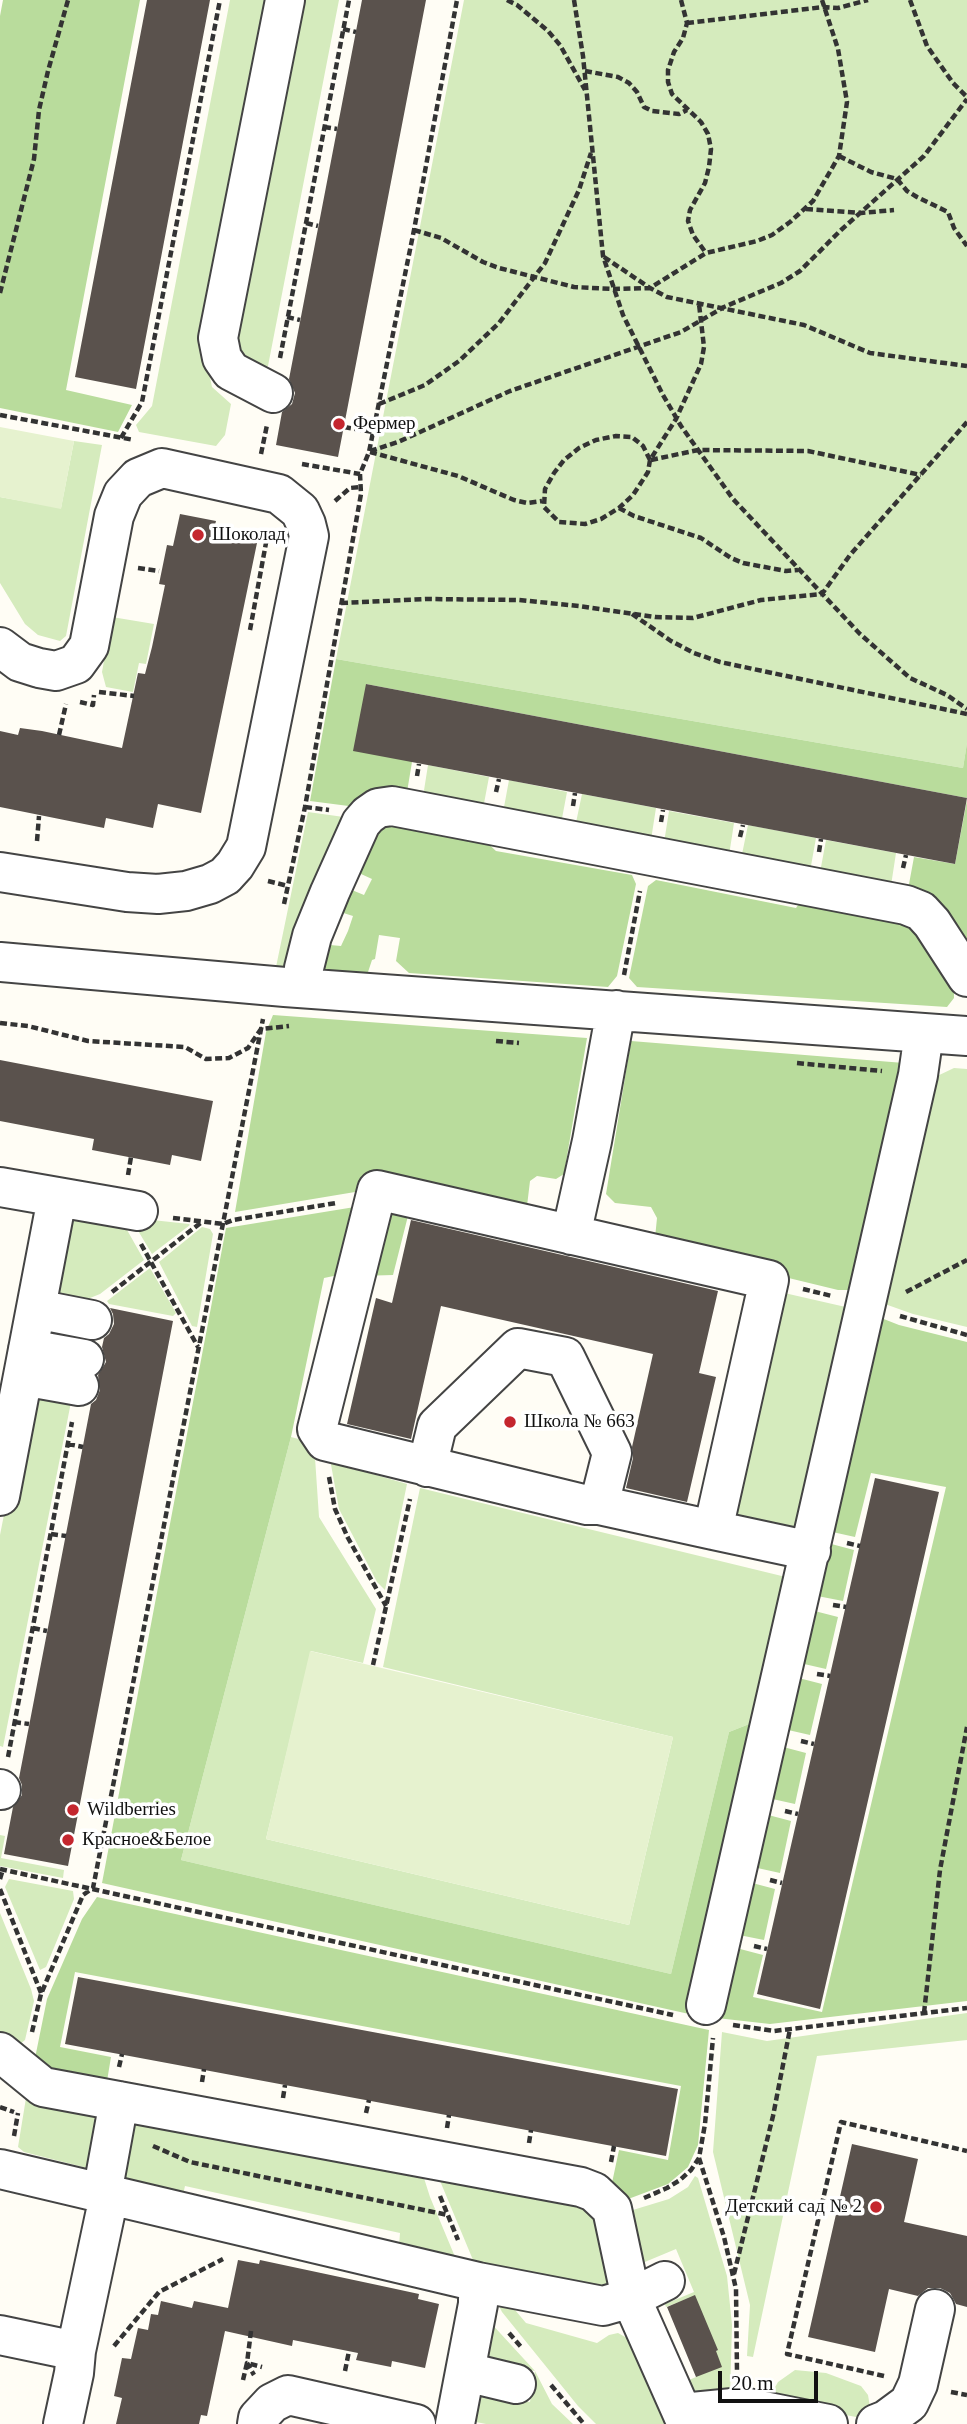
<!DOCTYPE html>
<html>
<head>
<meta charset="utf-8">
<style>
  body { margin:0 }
  #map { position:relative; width:967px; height:2424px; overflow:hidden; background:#fffdf5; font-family:"Times New Roman",serif }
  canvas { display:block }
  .scale { position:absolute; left:718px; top:2371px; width:100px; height:32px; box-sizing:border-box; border:4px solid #111; border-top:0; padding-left:9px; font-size:21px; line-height:24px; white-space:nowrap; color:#111; -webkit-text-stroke:5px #fff; paint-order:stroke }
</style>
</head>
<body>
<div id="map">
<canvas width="967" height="2424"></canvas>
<div class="scale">20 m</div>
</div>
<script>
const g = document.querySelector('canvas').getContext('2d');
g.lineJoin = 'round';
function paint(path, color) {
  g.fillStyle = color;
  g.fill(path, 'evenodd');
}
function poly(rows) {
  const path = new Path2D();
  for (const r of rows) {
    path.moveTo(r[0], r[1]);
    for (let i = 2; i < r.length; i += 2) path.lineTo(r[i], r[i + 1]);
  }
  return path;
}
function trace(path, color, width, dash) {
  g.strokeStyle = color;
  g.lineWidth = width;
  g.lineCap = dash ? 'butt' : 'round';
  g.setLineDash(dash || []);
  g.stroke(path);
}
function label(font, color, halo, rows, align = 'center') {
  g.font = font + ' "Times New Roman",serif';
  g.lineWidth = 7;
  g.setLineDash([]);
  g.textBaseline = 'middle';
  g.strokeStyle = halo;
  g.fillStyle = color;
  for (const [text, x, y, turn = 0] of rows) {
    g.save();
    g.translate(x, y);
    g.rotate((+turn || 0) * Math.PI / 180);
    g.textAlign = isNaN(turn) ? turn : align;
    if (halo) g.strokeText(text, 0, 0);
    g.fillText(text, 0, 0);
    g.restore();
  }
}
paint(poly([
  [230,0,279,0,207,363,212,387,231,404,225,435,216,446,139,432,136,425,152,406],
  [293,0,339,0,268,366,261,370,234,362,226,338],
  [464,0,967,0,967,743,963,768,336,659],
  [74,441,102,445,66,636,60,641,38,635,25,624,0,583,0,497,61,508],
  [112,617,154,624,146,664,139,663,133,692,106,687,102,672],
  [428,765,489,777,482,814,422,803],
  [509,780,567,792,560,829,502,818],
  [582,794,656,808,650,846,574,832],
  [669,811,734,823,728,862,663,849],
  [308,812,358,819,296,968,276,967],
  [748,825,816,838,809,877,740,864],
  [826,840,896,853,890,892,819,878],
  [954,1068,967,1069,967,1327,913,1314,882,1303,933,1078],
  [63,1204,118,1214,144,1260,100,1294,90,1298,87,1313,43,1304],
  [143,1219,189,1224,190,1225,152,1254,134,1224],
  [202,1227,210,1229,213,1234,197,1327,192,1326,159,1262],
  [150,1268,176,1313,173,1316,109,1304,107,1301],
  [780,1292,850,1308,806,1529,734,1525],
  [29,1388,72,1397,3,1747,0,1746,0,1535],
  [291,1437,314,1443,319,1517,376,1609,363,1663,311,1651,266,1839,629,1925,673,1737,383,1667,420,1488,790,1578,757,1721,729,1732,671,1974,181,1860],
  [334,1456,352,1468,407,1484,385,1590,377,1582,339,1509,330,1459],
  [0,1835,5,1836,1,1858,64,1870,63,1878,0,1866],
  [9,1879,73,1891,74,1899,46,1967,40,1970,5,1887],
  [0,1913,31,1989,34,2001,25,2040,19,2045,0,2036],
  [967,2013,967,2040,817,2056,753,2357,747,2356,750,2305,713,2152,722,2032,767,2041],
  [26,2098,102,2105,95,2170,24,2152,18,2147],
  [121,2117,423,2175,430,2197,458,2264,399,2246,400,2233,185,2186,182,2199,123,2191],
  [438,2176,599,2209,616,2274,607,2290,478,2272],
  [695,2176,698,2178,727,2276,732,2325,730,2396,701,2405,682,2383,696,2377,695,2296,666,2307,665,2304,694,2292,676,2249,640,2264,623,2213,669,2199,688,2187],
  [498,2304,510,2304,526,2323,597,2343,609,2335,618,2333,627,2338,663,2406,666,2424,596,2424,578,2406,502,2312],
  [489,2321,535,2371,552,2404,573,2424,486,2424,476,2422,467,2415,476,2391,530,2402,535,2371,484,2360],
  [795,2370,826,2373,861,2386,868,2395,870,2407,865,2415,856,2417,773,2401,769,2398,778,2382]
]), '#d5ebbd');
paint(poly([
  [3,0,140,0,66,390,132,405,118,432,0,408,0,16],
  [336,659,963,768,967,743,967,798,366,684,412,762,405,804,364,808,310,801],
  [967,800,967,957,907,895,914,857,955,864],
  [378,822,481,837,496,851,632,875,636,884,617,976,608,987,409,973,396,961,400,938,379,935,375,959,372,960,367,975,315,968,319,944,341,946,348,931,353,916,337,911,347,888,364,895,372,879,350,869],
  [656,880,796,908,802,899,905,916,954,979,954,998,947,1007,637,987,629,978,648,886],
  [273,1015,587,1038,564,1174,556,1179,537,1176,530,1181,527,1206,367,1190,235,1212,266,1032],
  [631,1041,904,1063,854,1290,838,1290,661,1247,655,1238,657,1218,651,1207,615,1203,606,1194],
  [378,1199,410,1208,393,1275,359,1276],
  [367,1205,348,1273,324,1278,291,1437,181,1860,671,1974,729,1732,757,1721,698,2016,102,1883,226,1228],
  [871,1314,899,1325,967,1342,967,2001,770,2024,708,2017,725,1945,763,1955,753,1997,822,2012,946,1487,871,1473,855,1537,819,1529],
  [820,1541,854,1550,843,1601,807,1594],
  [803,1608,838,1617,826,1669,791,1661],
  [787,1675,822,1684,810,1735,775,1727],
  [772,1744,806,1753,795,1804,759,1796],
  [757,1812,791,1821,780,1873,744,1865],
  [741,1880,775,1889,764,1940,729,1933],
  [97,1897,709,2030,698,2145,688,2167,668,2184,615,2204,609,2197,619,2150,668,2160,681,2086,75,1972,60,2047,111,2057,105,2093,33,2068,47,1999,82,1919]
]), '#b9dc9c');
paint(poly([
  [0,427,74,441,61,509,0,497],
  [310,1651,673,1737,629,1925,266,1839]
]), '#e6f2cf');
paint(poly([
  [147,0,210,0,136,389,75,377],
  [362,0,426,0,338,457,276,445,282,412,292,404,295,393,289,379],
  [180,514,216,521,213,533,257,543,201,813,158,804,153,828,106,818,104,828,0,807,0,731,18,735,20,728,42,731,122,748,138,673,145,674,152,647,165,585,159,584,167,545,173,546],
  [366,684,967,798,955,864,353,751],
  [0,1060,213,1101,201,1161,172,1155,170,1165,92,1150,94,1139,0,1121],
  [411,1220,718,1291,699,1373,716,1377,687,1502,626,1488,633,1458,632,1447,653,1354,441,1306,411,1439,347,1424,376,1298,392,1303],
  [110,1308,173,1321,68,1866,4,1854,13,1807,22,1795,22,1785,19,1778,91,1404,96,1400,100,1390,98,1375,106,1362,102,1347,104,1338,109,1334,114,1324,113,1314],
  [875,1478,939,1492,820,2009,757,1994],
  [78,1977,678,2089,666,2156,65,2044],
  [852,2144,918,2159,904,2222,967,2236,967,2307,956,2304,950,2293,940,2288,928,2288,918,2296,889,2289,875,2352,808,2337],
  [238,2260,259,2264,260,2260,382,2286,419,2294,418,2299,439,2304,425,2368,392,2361,391,2367,356,2360,358,2353,293,2340,292,2346,225,2331,207,2416,201,2415,199,2424,116,2424,122,2398,114,2396,122,2358,131,2359,138,2328,148,2330,151,2314,158,2315,161,2301,192,2308,194,2301,228,2308],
  [695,2295,718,2350,716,2351,722,2367,696,2377,667,2307]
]), '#5a524d');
const minor = poly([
  [273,393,231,371,222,358,218,338,285,0],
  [0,647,20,662,39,668,56,671,76,664,89,646,114,516,123,494,138,478,162,468,279,494,300,511,306,524,309,536,246,847,235,865,225,876,210,884,186,891,158,894,127,892,0,872],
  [0,962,285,987,967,1036],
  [302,988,304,968,312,936,330,892,361,823,368,815,378,808,392,806,906,905,921,911,932,923,967,977],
  [0,1187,138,1211],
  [571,1235,592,1141,616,1010],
  [36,1309,92,1320],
  [28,1349,84,1359],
  [23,1376,79,1386],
  [427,1467,437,1426,518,1348,565,1357,612,1453,599,1505],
  [0,1496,57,1198],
  [713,1530,769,1280,377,1190,317,1429,325,1441,587,1505,599,1505,713,1530,811,1551],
  [0,1789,1,1790],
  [706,2005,918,1075,924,1033],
  [0,2052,43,2087,581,2187,594,2192,612,2209,631,2298,687,2424],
  [0,2169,478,2282,603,2306,631,2298,665,2281],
  [102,2194,119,2101],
  [0,2335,76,2351],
  [466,2372,516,2384],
  [682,2413,743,2407,828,2424],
  [63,2424,74,2373,76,2351,109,2196],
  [257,2424,258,2418,272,2403,288,2395,416,2424],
  [455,2424,478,2304,478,2282],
  [876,2424,886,2420,909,2403,918,2384,935,2309]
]);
trace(minor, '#444', 42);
trace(poly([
  [507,0,517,5,548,31,560,45,585,90],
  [574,0,583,56,603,256,623,315,663,395,681,426,733,499,860,634,910,678,947,695,967,709],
  [681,0,687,23,683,38,674,52,668,70,668,82,672,94,701,122,708,134,711,149,709,167,705,183,690,210,688,221,693,235,706,253],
  [910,0,927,46,953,83,967,97],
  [687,23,824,7,838,8,868,0],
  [343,29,356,32],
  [585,71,618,77,629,83,637,92,644,107,652,111,679,114,687,110],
  [324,127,337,129],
  [839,156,871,172,897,179,907,191,917,197,948,212,954,228,967,246],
  [806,209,861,213,894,210],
  [306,223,318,226],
  [414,230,441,238,483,262,499,268,574,287,614,289,650,288,706,253,757,241,772,235,790,222,813,201,839,156,847,102,838,49,822,0],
  [604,257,650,288,667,297,804,325,870,353,967,366],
  [0,293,34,159,39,110,48,71,68,0],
  [287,317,300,320],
  [280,358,349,0],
  [379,404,425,385,459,361,499,323,545,263,579,190,591,153],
  [0,415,134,440],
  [344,427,373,432],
  [121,438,142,402,220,0],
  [370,451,398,442,510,391,681,332,724,307,781,283,800,271,841,230,924,156,967,99],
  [370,452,458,476,514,500,527,503,542,501],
  [261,454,267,425],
  [650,460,643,446,632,437,616,436,596,440,579,448,564,460,554,473,545,489,544,507,559,522,585,524,601,519,619,508,633,495,648,472,650,460,676,419,701,364,704,347,699,304],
  [651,460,698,450,808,451,921,475],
  [302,464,360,474],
  [335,501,350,488,360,487],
  [619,508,634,516,701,538,731,558,743,563,786,571,798,570],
  [138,568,159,571],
  [341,603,427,599,519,600,579,606,655,617,693,618,761,600,822,594,850,555,967,422],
  [632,614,671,641,694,653,720,662,967,714],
  [250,630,268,532],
  [99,692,134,696],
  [80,702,93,705,94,695],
  [59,735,66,704],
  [417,776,419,764],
  [496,792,499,779],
  [573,806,575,793],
  [305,807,329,810],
  [661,822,663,810],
  [740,837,743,825],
  [37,841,39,816],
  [819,852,821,839],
  [903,868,906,855],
  [268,881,288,886],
  [284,904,305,807,361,494,360,474,369,452,414,230,457,0],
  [624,975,640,891],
  [0,1023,28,1026,88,1041,185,1047,206,1059,229,1058,248,1048,261,1029,289,1026],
  [496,1041,519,1043],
  [797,1063,882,1071],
  [128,1175,131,1157],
  [173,1218,223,1224,233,1220,336,1203],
  [141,1244,198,1347],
  [803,1289,832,1296],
  [112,1292,203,1221],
  [906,1292,967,1260],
  [900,1316,967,1335],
  [68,1444,83,1447],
  [329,1477,335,1509,348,1538,386,1606],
  [51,1534,66,1536],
  [847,1543,860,1546],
  [833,1605,846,1607],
  [33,1628,47,1631],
  [373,1665,410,1499],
  [817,1674,830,1676],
  [14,1722,29,1724],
  [801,1741,814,1744],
  [8,1757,72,1422],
  [785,1811,798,1814],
  [0,1869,673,2015],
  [0,1879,3,1869],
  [770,1880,782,1883],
  [0,1889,41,1993],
  [754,1946,767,1949],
  [924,2013,940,1870,967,1727],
  [733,2025,774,2031,967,2008],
  [32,2032,41,1994,83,1895,93,1888,263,1019],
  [119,2067,122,2054],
  [202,2082,204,2069],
  [283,2098,285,2085],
  [0,2107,14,2112],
  [366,2113,369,2100],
  [447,2128,449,2115],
  [14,2136,18,2113],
  [529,2143,531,2130],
  [153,2146,190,2162,448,2215],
  [699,2158,724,2237,736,2289,737,2372],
  [611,2162,614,2146],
  [440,2196,458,2240],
  [644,2198,667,2188,680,2180,691,2170,699,2158,705,2124,713,2038],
  [734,2274,773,2116,790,2029],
  [251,2331,247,2363,254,2375],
  [509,2333,522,2348],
  [114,2346,159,2292,223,2259],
  [345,2371,349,2351],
  [884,2376,787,2354,841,2122,967,2151],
  [243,2380,247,2363,262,2367],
  [551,2385,584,2424],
  [951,2392,967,2395]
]), '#333', 4.5, [7, 3.5]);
trace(minor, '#fff', 38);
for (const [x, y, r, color] of [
  [339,424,7,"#c4262e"],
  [198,535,7,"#c4262e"],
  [510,1422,7,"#c4262e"],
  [73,1810,7,"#c4262e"],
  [68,1840,7,"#c4262e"],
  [876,2207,7,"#c4262e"]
]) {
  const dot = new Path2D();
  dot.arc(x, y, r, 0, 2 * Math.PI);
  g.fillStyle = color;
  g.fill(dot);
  trace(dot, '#fff', 2.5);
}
label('19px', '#111', '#fff', [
  ["Фермер",353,424],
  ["Шоколад",212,535],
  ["Школа № 663",524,1422],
  ["Wildberries",87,1810],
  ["Красное&Белое",82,1840],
  ["Детский сад № 2",862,2207,"right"]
], 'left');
</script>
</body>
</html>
